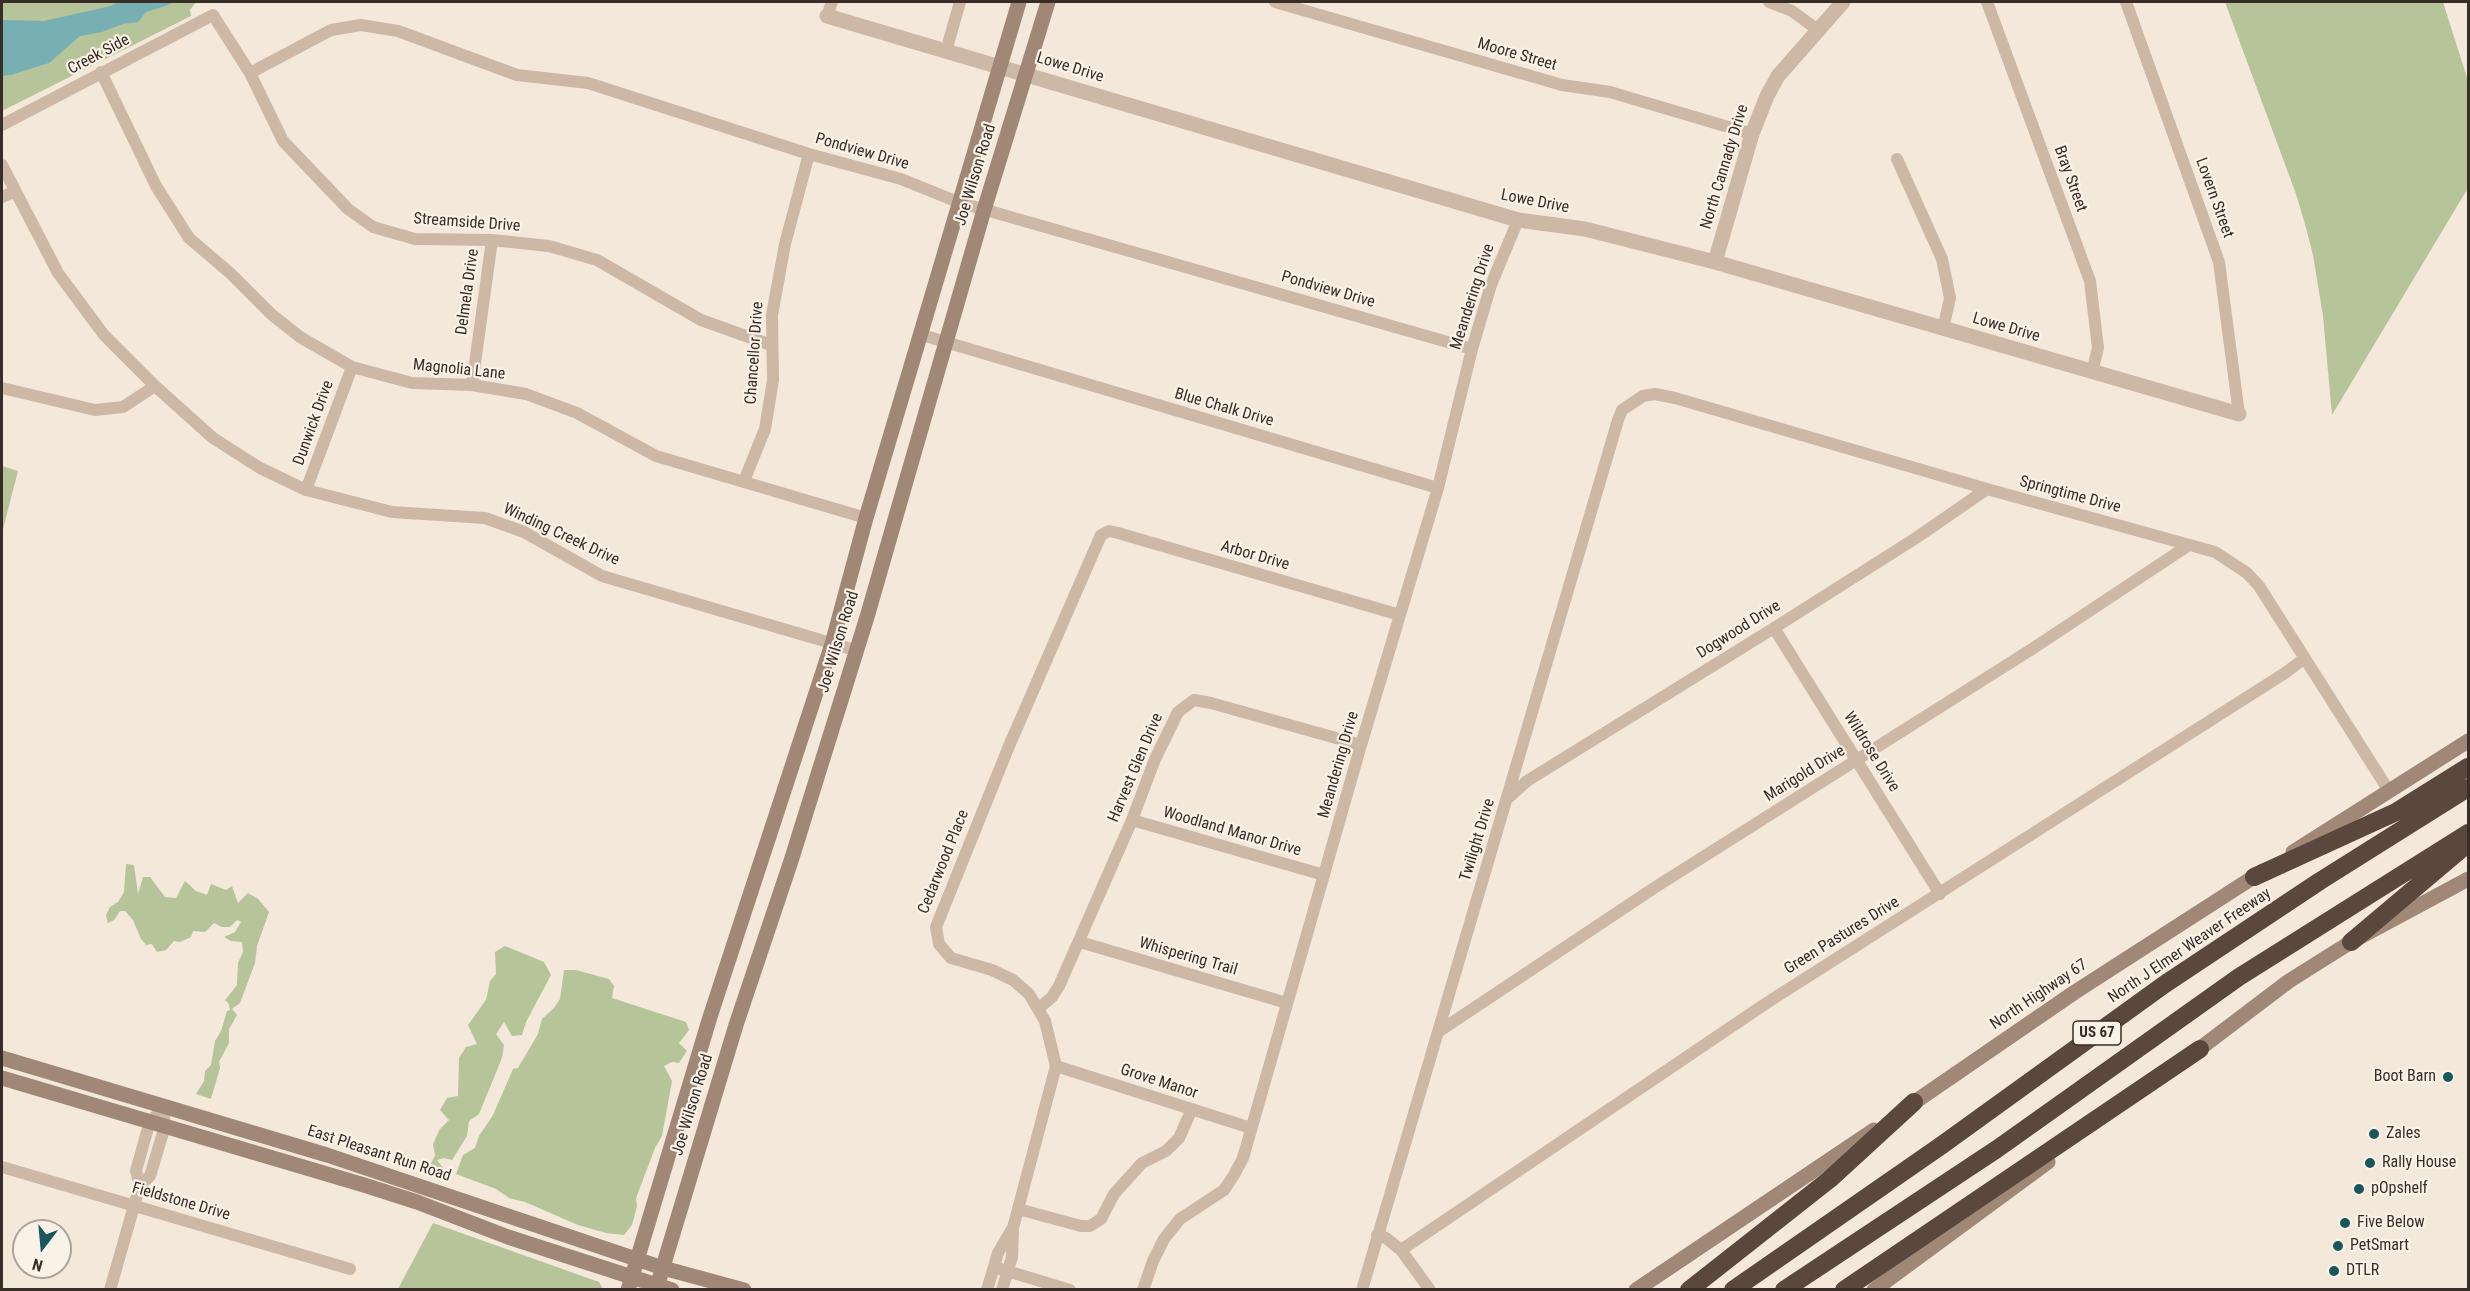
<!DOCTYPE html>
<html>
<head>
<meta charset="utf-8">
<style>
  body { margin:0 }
  #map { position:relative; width:2470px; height:1291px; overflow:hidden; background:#f4e8da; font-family:"Roboto Condensed",sans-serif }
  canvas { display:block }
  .frame { position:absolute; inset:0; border:3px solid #382d27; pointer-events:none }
  .north { position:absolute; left:12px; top:1219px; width:60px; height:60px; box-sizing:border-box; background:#fbf2e7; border:2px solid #ada39a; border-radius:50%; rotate:196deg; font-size:16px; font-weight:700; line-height:24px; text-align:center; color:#382d27 }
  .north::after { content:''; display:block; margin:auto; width:21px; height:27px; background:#19575d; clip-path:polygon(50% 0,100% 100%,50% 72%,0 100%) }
</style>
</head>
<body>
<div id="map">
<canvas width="2470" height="1291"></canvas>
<div class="frame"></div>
<div class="north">N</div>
</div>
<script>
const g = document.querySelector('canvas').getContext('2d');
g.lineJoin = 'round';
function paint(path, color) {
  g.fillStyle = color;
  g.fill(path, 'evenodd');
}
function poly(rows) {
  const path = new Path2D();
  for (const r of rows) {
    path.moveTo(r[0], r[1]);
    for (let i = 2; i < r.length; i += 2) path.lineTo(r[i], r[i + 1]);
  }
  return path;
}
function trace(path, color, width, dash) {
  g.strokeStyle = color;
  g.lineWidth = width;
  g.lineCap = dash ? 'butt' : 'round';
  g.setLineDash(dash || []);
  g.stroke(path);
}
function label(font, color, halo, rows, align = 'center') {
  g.font = font + ' "Roboto Condensed",sans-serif';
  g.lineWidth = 4.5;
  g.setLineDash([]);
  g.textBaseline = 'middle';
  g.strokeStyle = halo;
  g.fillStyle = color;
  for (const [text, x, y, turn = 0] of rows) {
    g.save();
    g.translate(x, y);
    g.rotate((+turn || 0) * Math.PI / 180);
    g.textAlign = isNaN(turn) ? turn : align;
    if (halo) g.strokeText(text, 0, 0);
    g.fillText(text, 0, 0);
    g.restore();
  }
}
paint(poly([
  [2,2,196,2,190,10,191,16,2,111],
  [2225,2,2443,2,2468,81,2468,188,2332,415,2323,316,2313,255,2305,224,2296,194],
  [2,466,18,471,2,533],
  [126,864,134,865,138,894,143,877,150,877,165,897,176,898,185,881,196,891,207,895,211,884,226,890,232,886,238,903,248,893,258,899,269,912,257,946,255,963,240,1003,232,1009,237,1015,229,1029,229,1043,219,1062,220,1068,211,1099,196,1094,204,1081,205,1071,211,1065,215,1041,221,1031,227,1011,230,1010,229,1004,225,1000,237,985,238,963,243,952,242,942,231,941,224,937,235,932,241,922,237,920,230,927,222,927,214,923,205,932,193,931,191,937,180,942,174,941,166,950,157,952,152,944,146,945,141,939,133,920,125,911,120,911,114,920,108,923,106,915,110,907,118,902,124,892],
  [505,946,544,962,551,975,526,1022,522,1035,512,1036,504,1022,496,1034,504,1045,502,1058,479,1114,469,1121,467,1136,452,1160,444,1158,437,1160,444,1169,441,1174,428,1170,435,1155,433,1144,440,1129,449,1120,440,1110,447,1098,458,1096,459,1058,466,1047,477,1044,468,1025,486,1000,490,981,496,974,495,952],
  [564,970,576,970,609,979,614,986,612,998,686,1022,689,1030,679,1043,687,1051,679,1063,672,1062,664,1066,672,1081,662,1136,655,1148,636,1198,637,1206,632,1225,624,1235,606,1233,578,1225,525,1202,509,1198,496,1189,456,1174,463,1155,475,1148,479,1136,493,1115,513,1069,518,1068,538,1034,542,1019,554,1008,560,999],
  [433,1223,599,1282,603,1289,398,1289]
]), '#b5c499');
paint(poly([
  [118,2,172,2,171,4,146,12,138,22,123,24,102,32,80,36,49,63,11,75,2,76,2,20,44,21,111,6]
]), '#77afb3');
trace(poly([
  [1275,2,1562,85,1610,92,1752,134],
  [1769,2,1792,11,1818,30],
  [1987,2,2090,281,2098,348,2092,372],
  [2126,2,2219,262,2239,414],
  [827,16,832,2],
  [946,51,960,2],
  [101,72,156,186,189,238,230,273,271,314,300,337,352,367,412,383,472,385,526,394,577,413,656,456,866,518],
  [250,73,331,30,361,25,398,31,517,75,588,83,809,154,901,179,958,202,1472,349],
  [2,125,213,15,250,73,283,141,348,209,373,227,415,239,492,240,549,246,597,260,701,320,771,345],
  [1897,159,1942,259,1950,298,1943,329],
  [2,165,58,273,104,335,155,386,213,438,260,468,306,490,392,512,485,518,524,532,602,576,855,650],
  [2,197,14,192],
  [922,335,1438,488],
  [472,385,492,240],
  [2,388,95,410,123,407,155,386],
  [744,481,765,429,773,380,772,315,785,244,809,154],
  [306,490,352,367],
  [1774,628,1940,894],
  [1508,798,1527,781,1774,628,1916,538,1987,489],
  [1132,820,1324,875],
  [1080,942,1287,1003],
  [1039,1008,1052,997,1059,986,1132,820,1155,759,1178,712,1194,700,1211,703,1361,745],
  [1438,1032,1654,888,2032,649,2189,545],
  [1056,1066,1251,1128],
  [2,1167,350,1269],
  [140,1185,150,1176,165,1126,164,1118],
  [1018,1209,1081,1226,1090,1226,1101,1219,1114,1194,1142,1163,1166,1151,1179,1138,1192,1109],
  [1377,1235,1386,1238,1401,1250,1430,1290],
  [1401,1250,1768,1002,2285,673,2305,658],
  [994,1267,1070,1290],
  [110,1290,140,1185,136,1171,146,1135,150,1122,164,1107],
  [987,1290,998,1253,1012,1229],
  [1002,1290,1012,1257,1013,1228,1056,1066,1045,1021,1029,994,1013,980,992,970,951,958,939,944,936,927,1009,746,1101,535,1109,531,1118,533,1400,615],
  [1143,1290,1153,1261,1164,1239,1180,1219,1224,1190,1234,1175,1243,1158,1361,745,1438,488,1472,349,1491,285,1518,220],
  [1362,1290,1618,420,1622,410,1643,396,1655,394,1675,398,1987,489,2215,552,2247,573,2259,586,2389,791]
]), '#cdb8a5', 12);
trace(poly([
  [827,16,1518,220,1585,229,1715,262,2239,414],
  [1715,262,1752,134,1767,96,1778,76,1843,2]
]), '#cdb8a5', 15);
trace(poly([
  [2293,852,2468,741],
  [2190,1056,2289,981,2351,942,2468,879],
  [2,1058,327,1155,663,1268,744,1290],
  [2,1078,364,1185,417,1202,508,1237,672,1290],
  [1906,1108,2075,992,2263,871],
  [628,1290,710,1017,832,644,866,518,1019,2],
  [656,1290,736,1025,791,861,867,617,984,210,1048,2],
  [1636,1290,1874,1130],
  [1874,1290,2048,1162]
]), '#a18776', 15);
trace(poly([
  [2254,877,2396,812,2468,767],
  [2351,942,2465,846],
  [1689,1290,1830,1179,1914,1102],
  [1733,1290,1942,1145,2165,984,2320,881,2468,788],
  [1784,1290,1997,1149,2239,977,2468,833],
  [1844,1290,2200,1049]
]), '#5a473d', 18);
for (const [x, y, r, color] of [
  [2448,1077,6,"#19575d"],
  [2374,1134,6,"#19575d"],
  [2370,1163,6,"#19575d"],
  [2359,1189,6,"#19575d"],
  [2345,1223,6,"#19575d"],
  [2338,1246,6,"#19575d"],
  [2334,1271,6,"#19575d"]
]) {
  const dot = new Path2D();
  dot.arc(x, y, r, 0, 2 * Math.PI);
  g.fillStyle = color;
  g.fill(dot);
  trace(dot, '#fbf2e7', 2);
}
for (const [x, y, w] of [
  [2097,1033,48]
]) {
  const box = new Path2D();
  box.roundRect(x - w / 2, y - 12, w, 24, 4.5);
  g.fillStyle = '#fbf2e7';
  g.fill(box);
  trace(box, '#382d27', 1.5);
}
label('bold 15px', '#382d27', null, [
  ["US 67",2097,1033]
]);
label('16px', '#382d27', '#fbf2e7', [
  ["Creek Side",99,55,-28],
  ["Moore Street",1517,55,16],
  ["Lowe Drive",1070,68,17],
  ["Pondview Drive",862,152,16],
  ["North Cannady Drive",1725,167,-73],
  ["Joe Wilson Road",976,175,-73],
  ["Bray Street",2070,179,70],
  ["Lovern Street",2214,198,70],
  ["Lowe Drive",1535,202,11],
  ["Streamside Drive",467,223,4],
  ["Pondview Drive",1328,290,16],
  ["Delmela Drive",468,292,-82],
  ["Meandering Drive",1473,297,-72],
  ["Lowe Drive",2006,328,16],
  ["Chancellor Drive",755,353,-86],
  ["Magnolia Lane",459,370,6],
  ["Blue Chalk Drive",1224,408,16],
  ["Dunwick Drive",314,423,-70],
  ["Springtime Drive",2070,495,15],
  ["Winding Creek Drive",561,535,25],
  ["Arbor Drive",1255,556,16],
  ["Dogwood Drive",1739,630,-32],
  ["Joe Wilson Road",839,642,-73],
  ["Wildrose Drive",1871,752,58],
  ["Meandering Drive",1339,765,-74],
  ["Harvest Glen Drive",1136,768,-67],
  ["Marigold Drive",1805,774,-32],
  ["Woodland Manor Drive",1232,832,16],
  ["Twilight Drive",1478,840,-73],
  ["Cedarwood Place",944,862,-68],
  ["Green Pastures Drive",1842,936,-32],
  ["North J Elmer Weaver Freeway",2190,946,-34],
  ["Whispering Trail",1188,957,16],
  ["North Highway 67",2039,995,-34],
  ["Grove Manor",1159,1082,18],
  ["Joe Wilson Road",693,1105,-73],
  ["East Pleasant Run Road",379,1154,18],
  ["Fieldstone Drive",181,1202,16]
]);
label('16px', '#382d27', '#fbf2e7', [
  ["Boot Barn",2436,1077,"right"],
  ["Zales",2386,1134],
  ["Rally House",2382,1163],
  ["pOpshelf",2371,1189],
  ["Five Below",2357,1223],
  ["PetSmart",2350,1246],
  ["DTLR",2346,1271]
], 'left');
</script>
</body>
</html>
